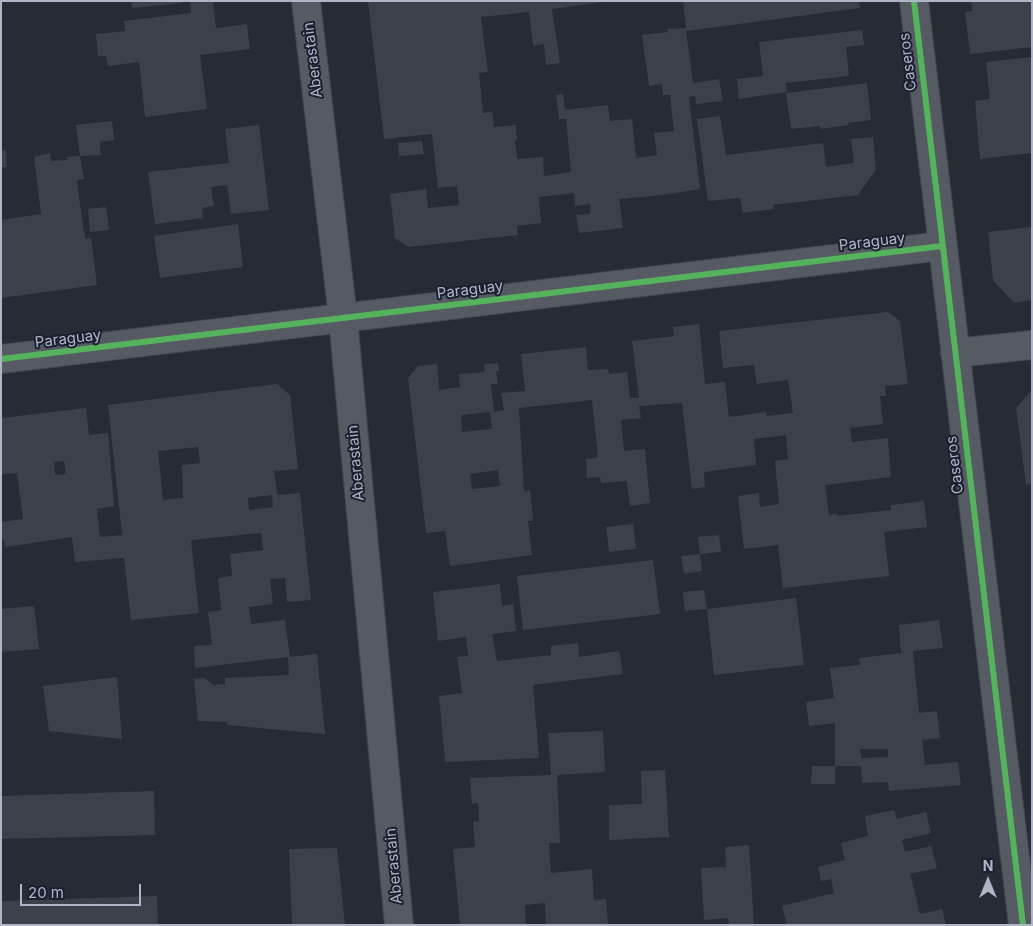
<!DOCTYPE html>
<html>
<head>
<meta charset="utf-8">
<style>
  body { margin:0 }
  #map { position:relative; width:1033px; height:926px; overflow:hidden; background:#262b35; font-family:Inter,sans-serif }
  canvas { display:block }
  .frame { position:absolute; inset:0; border:2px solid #afb5c7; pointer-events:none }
  .north { position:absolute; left:963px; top:856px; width:50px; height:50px; -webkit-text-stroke:4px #1a202f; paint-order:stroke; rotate:0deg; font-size:14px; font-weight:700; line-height:20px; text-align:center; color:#afb5c7 }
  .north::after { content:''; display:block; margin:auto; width:18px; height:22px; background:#afb5c7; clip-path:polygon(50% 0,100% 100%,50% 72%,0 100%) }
  .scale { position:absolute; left:20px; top:884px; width:121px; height:22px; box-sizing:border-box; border:2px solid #afb5c7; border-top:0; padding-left:6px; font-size:15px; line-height:18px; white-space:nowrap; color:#afb5c7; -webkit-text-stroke:4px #1a202f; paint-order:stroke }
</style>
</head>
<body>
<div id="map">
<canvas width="1033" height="926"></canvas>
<div class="frame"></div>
<div class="north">N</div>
<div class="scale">20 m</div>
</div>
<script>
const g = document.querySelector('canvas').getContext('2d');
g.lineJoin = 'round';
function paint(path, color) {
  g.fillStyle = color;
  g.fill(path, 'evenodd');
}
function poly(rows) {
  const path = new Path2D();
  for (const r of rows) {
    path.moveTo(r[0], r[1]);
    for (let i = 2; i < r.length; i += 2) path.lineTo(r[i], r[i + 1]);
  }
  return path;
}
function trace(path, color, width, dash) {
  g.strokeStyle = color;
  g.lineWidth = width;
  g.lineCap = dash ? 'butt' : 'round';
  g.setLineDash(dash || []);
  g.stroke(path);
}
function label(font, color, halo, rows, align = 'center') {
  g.font = font + ' Inter,sans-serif';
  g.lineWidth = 4;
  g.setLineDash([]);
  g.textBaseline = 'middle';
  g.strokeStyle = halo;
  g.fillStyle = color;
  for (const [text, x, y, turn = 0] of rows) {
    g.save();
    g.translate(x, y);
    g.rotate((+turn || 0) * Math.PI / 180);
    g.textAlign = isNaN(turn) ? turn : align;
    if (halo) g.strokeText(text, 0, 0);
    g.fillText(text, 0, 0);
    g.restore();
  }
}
paint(poly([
  [131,1,182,1,182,3,132,8],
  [190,1,213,1,216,28,247,24,250,49,200,55,207,109,145,117,139,62,108,66,106,56,98,56,96,34,125,31,124,21,191,13],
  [368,1,611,1,552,9,560,63,546,65,544,44,533,46,529,12,481,17,488,72,479,73,483,113,492,112,494,127,516,125,517,140,515,141,517,159,543,157,544,176,571,172,566,119,559,119,556,95,563,94,565,110,608,105,610,121,632,119,636,158,657,155,654,133,674,131,670,95,663,95,662,84,649,86,642,35,668,32,667,29,686,28,683,1,859,1,860,8,686,31,693,83,719,79,723,101,696,104,695,96,689,97,700,189,662,195,619,199,623,228,579,233,576,215,590,214,590,204,575,206,574,193,539,197,541,223,517,226,518,235,408,247,395,238,390,194,426,189,428,208,459,205,457,186,438,188,432,134,384,139],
  [971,1,1032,1,1032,47,970,54,965,12,972,11],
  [862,30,864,45,846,47,849,76,786,83,787,92,739,99,737,79,763,76,759,42],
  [1032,57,1032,153,980,159,975,101,990,99,986,62],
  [867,83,871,120,848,123,849,125,820,129,820,126,791,129,786,93],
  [720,116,726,155,823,143,826,167,854,163,851,139,873,137,876,170,858,195,773,205,774,209,743,213,740,198,708,201,697,119],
  [112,121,114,140,100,142,101,155,80,156,76,125],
  [259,125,269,210,231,214,227,185,211,187,214,206,202,208,203,218,155,224,148,172,229,163,225,129],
  [422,141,424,154,399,156,398,143],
  [6,150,7,167,1,168,1,151],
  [50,153,51,161,67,160,67,157,80,156,84,179,77,180,79,197,85,238,85,239,91,238,97,285,1,298,1,220,41,214,34,157],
  [106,207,109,230,90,232,88,209],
  [238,224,243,267,160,278,154,236],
  [1032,227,1032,300,1014,303,993,280,988,232],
  [888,312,900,321,908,384,885,386,886,396,880,396,883,424,850,428,852,442,888,438,891,477,825,485,829,515,837,513,837,516,891,510,891,505,924,501,927,527,884,532,889,576,783,588,778,545,744,549,738,496,759,493,760,507,779,504,775,461,788,459,786,435,754,439,756,465,704,472,705,487,692,489,682,403,639,406,641,418,621,420,624,451,645,449,650,503,630,506,627,481,601,483,600,477,587,478,586,459,598,457,592,400,519,408,524,491,530,490,533,521,528,521,532,555,450,566,445,531,426,533,408,378,418,366,437,364,439,390,460,387,459,374,485,372,484,364,498,363,499,371,496,371,498,384,491,384,494,412,504,410,501,393,525,391,521,354,586,347,588,370,608,369,609,374,627,372,630,398,639,398,632,341,674,336,673,327,699,324,705,384,725,382,729,417,766,412,766,416,793,413,788,380,757,384,754,365,723,368,719,331],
  [490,412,492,429,462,432,461,415],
  [498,470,500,486,472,489,470,474],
  [277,384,290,395,298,469,274,471,277,495,300,493,311,600,287,602,285,578,270,579,273,604,249,607,251,624,285,620,290,657,317,654,325,734,227,725,227,722,198,721,194,679,204,678,214,685,225,684,225,678,289,675,288,657,195,668,194,646,212,645,208,612,221,610,218,578,232,576,230,554,263,550,261,533,191,540,199,613,131,620,124,558,75,562,72,537,5,547,4,540,1,541,1,522,23,519,17,473,1,474,1,418,86,408,89,435,108,433,114,506,97,509,100,537,122,535,108,405],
  [198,447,200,463,182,465,183,498,163,500,158,451],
  [64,461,66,474,55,475,54,462],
  [272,495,273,507,249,510,248,498],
  [1032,390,1032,483,1026,485,1016,408],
  [633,524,636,549,609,552,606,527],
  [719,535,721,552,700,554,702,571,684,574,681,556,700,554,698,537],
  [653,560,660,614,523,630,517,576],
  [500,584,502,606,513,604,516,631,492,634,497,661,551,655,551,646,578,643,579,657,619,651,623,674,533,685,539,758,445,762,439,696,462,693,457,657,468,656,466,637,438,641,433,592],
  [704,590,707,609,685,611,683,592],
  [796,598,804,665,714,675,707,609],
  [34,606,39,649,1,652,1,609],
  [939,620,943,648,913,651,919,713,937,711,940,738,922,740,925,765,958,762,961,785,889,791,888,782,862,783,861,766,835,766,835,784,811,784,812,766,835,766,835,723,809,726,806,702,834,698,830,668,860,665,859,658,901,653,899,625],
  [860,749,888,749,888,757,861,758],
  [117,677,122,739,49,731,43,686],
  [603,731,605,772,557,775,560,843,549,843,551,873,592,869,594,900,606,899,608,925,546,925,545,903,525,905,526,925,460,925,453,849,475,847,473,822,479,821,478,803,472,804,470,778,551,775,548,733],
  [665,770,669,837,609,840,609,805,642,804,641,771],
  [154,791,155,835,1,839,1,796],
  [894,810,897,819,926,812,931,833,902,840,905,852,931,846,937,868,910,874,920,914,942,909,946,925,787,925,782,906,834,893,831,879,821,881,818,867,845,860,841,843,868,836,865,816],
  [749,845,754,925,729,925,728,918,704,920,701,868,726,867,725,847],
  [337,848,345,925,292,925,289,849],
  [157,896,158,925,1,925,1,901]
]), '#3c404a');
const street = poly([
  [306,1,343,318,399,925],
  [914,1,1023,925],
  [955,353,1032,345],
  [1,359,942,246]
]);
trace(street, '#42464e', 30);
trace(street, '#565a63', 28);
trace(poly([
  [914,1,1023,925],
  [1,359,942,246]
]), '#56b35d', 6);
label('15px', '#afb5c7', '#1a202f', [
  ["Aberastain",313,60,-97],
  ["Caseros",908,62,-97],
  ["Paraguay",872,242,-7],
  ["Paraguay",470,290,-7],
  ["Paraguay",68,339,-7],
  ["Aberastain",356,463,-95],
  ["Caseros",955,465,-97],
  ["Aberastain",394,866,-95]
]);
</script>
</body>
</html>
